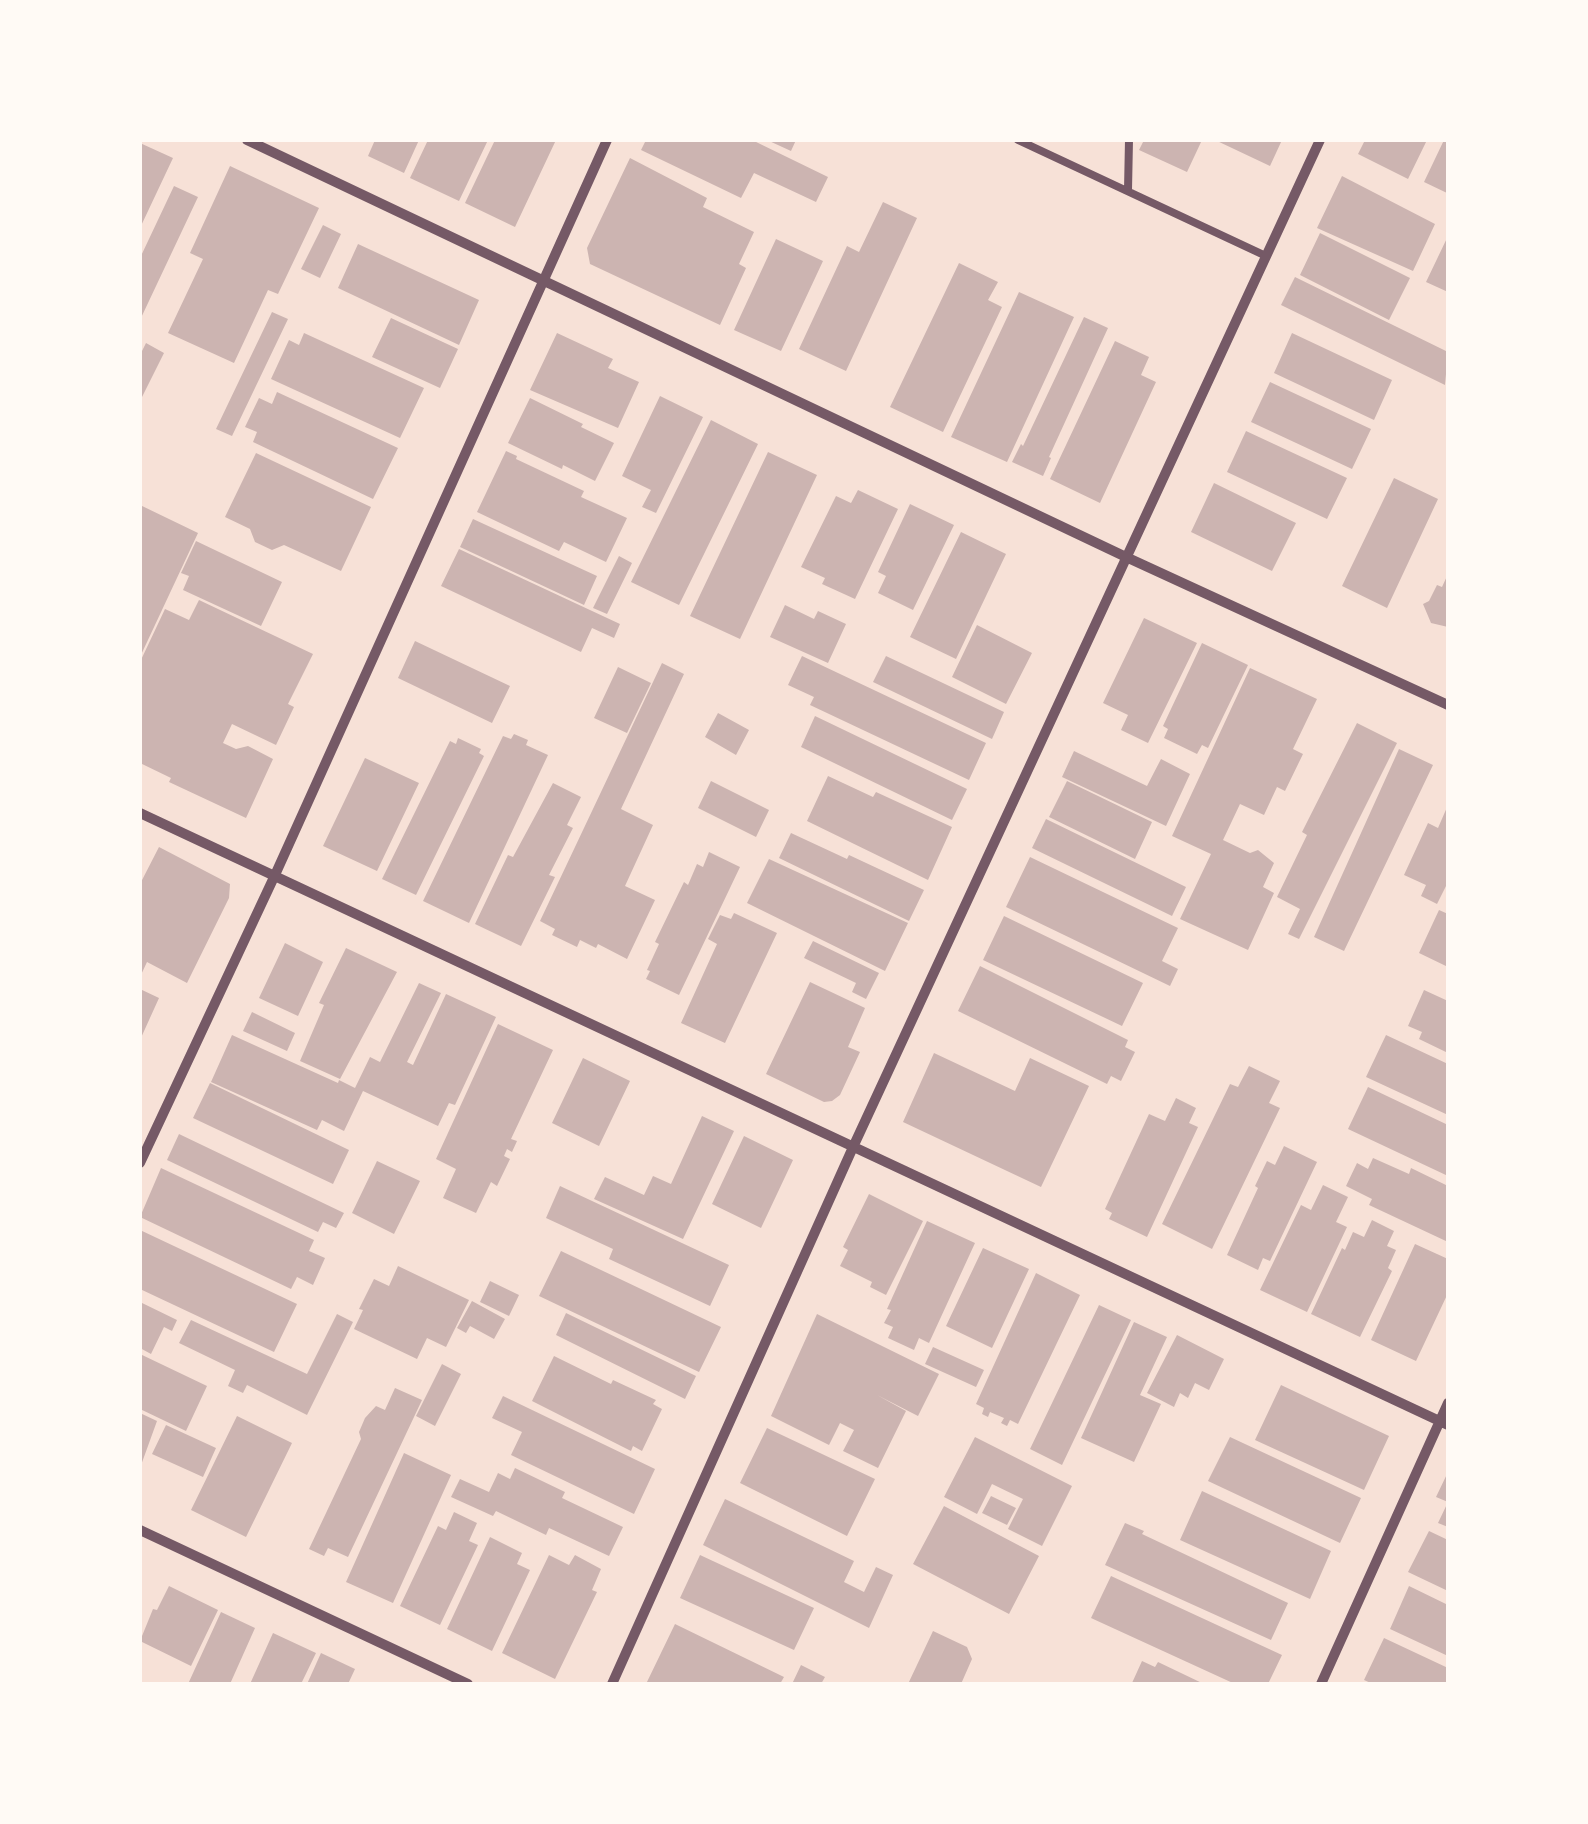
<!DOCTYPE html>
<html>
<head>
<meta charset="utf-8">
<style>
  body { margin:0 }
  #map { position:relative; width:1588px; height:1824px; overflow:hidden; background:#f7e1d7; font-family:"Times New Roman",serif }
  canvas { display:block }
  .frame { position:absolute; inset:0; border:142px solid #fffaf5; pointer-events:none }
</style>
</head>
<body>
<div id="map">
<canvas width="1588" height="1824"></canvas>
<div class="frame"></div>
</div>
<script>
const g = document.querySelector('canvas').getContext('2d');
g.lineJoin = 'round';
function paint(path, color) {
  g.fillStyle = color;
  g.fill(path, 'evenodd');
}
function poly(rows) {
  const path = new Path2D();
  for (const r of rows) {
    path.moveTo(r[0], r[1]);
    for (let i = 2; i < r.length; i += 2) path.lineTo(r[i], r[i + 1]);
  }
  return path;
}
function trace(path, color, width, dash) {
  g.strokeStyle = color;
  g.lineWidth = width;
  g.lineCap = dash ? 'butt' : 'round';
  g.setLineDash(dash || []);
  g.stroke(path);
}
paint(poly([
  [375,140,419,140,404,173,368,156],
  [428,140,488,140,459,201,410,178],
  [495,140,556,140,515,227,465,203],
  [646,140,752,140,828,177,816,202,754,173,741,198,641,150],
  [767,140,796,140,791,151],
  [1144,140,1202,140,1187,172,1139,150],
  [1215,140,1282,140,1270,166],
  [1365,140,1427,140,1408,179,1358,154],
  [1444,140,1448,140,1447,193,1424,182],
  [140,143,173,158,140,228],
  [630,158,707,198,703,207,754,232,739,264,746,268,720,325,590,264,587,248],
  [230,166,319,208,278,294,268,290,234,363,168,333,203,259,190,253],
  [1342,176,1435,224,1413,271,1317,228],
  [174,186,198,197,140,320,140,258],
  [883,202,917,218,846,371,799,349,847,246,859,252],
  [323,225,341,234,320,278,301,269],
  [1320,233,1410,278,1389,320,1300,275],
  [1448,236,1448,292,1426,282],
  [776,239,823,261,781,351,734,330],
  [358,244,479,300,459,345,338,288],
  [959,263,998,282,988,300,1002,307,943,432,890,407],
  [1295,277,1448,352,1445,385,1281,305],
  [1019,292,1074,317,1007,462,951,437],
  [272,312,288,319,232,436,216,429],
  [1084,317,1108,328,1049,457,1051,458,1043,476,1012,462,1021,444,1023,446],
  [391,318,458,349,440,388,372,357],
  [304,333,424,388,400,438,271,379,289,340,299,345],
  [557,333,613,359,608,368,639,382,618,428,530,390],
  [1292,333,1392,380,1374,420,1274,373],
  [1115,341,1149,357,1141,375,1156,382,1100,503,1050,479],
  [146,343,164,353,140,401,140,355],
  [1270,382,1371,429,1352,469,1251,422],
  [277,392,398,448,373,499,253,442,257,432,245,427,259,398,272,404],
  [660,396,703,417,656,513,642,507,651,490,622,476],
  [530,398,583,424,581,427,614,443,595,481,563,465,562,469,508,443],
  [711,420,758,444,679,605,631,582],
  [1246,431,1347,478,1327,519,1227,472],
  [506,451,517,456,516,459,584,491,581,497,627,518,606,562,564,542,559,551,477,512],
  [768,452,817,475,740,639,690,616],
  [256,453,371,507,341,571,284,545,272,550,255,542,250,529,225,517],
  [1394,478,1438,499,1387,608,1342,586],
  [1214,483,1296,523,1272,571,1191,532],
  [858,490,898,509,855,599,822,584,825,578,801,567,836,496,851,503],
  [910,504,954,525,913,610,878,593,886,576,878,572],
  [140,505,198,533,140,657],
  [473,519,597,576,584,605,460,547],
  [961,532,1006,554,956,659,910,637],
  [196,541,282,582,261,626,183,590,189,576,181,573],
  [459,549,620,624,614,638,592,628,581,652,441,586],
  [619,556,632,563,607,614,593,608],
  [1448,574,1448,627,1431,623,1423,604,1429,601,1437,585,1442,587],
  [199,600,313,654,288,704,294,707,276,745,232,724,223,743,236,749,248,746,273,759,246,818,169,782,171,778,140,763,140,662,165,609,189,620],
  [785,605,814,619,818,611,846,624,828,663,770,637],
  [1144,618,1197,643,1148,743,1121,730,1128,715,1103,703],
  [977,625,1032,653,1006,704,952,677],
  [415,641,510,686,492,723,398,678],
  [1202,643,1248,665,1208,748,1202,745,1197,754,1164,738,1168,729,1163,726],
  [802,656,986,743,969,780,810,705,814,697,788,685],
  [886,656,1004,712,992,739,873,682],
  [662,663,684,674,621,809,653,825,625,886,655,900,627,959,598,944,596,948,580,940,577,947,552,935,555,929,540,921],
  [618,667,651,683,627,733,594,718],
  [1250,668,1317,699,1293,749,1303,754,1285,791,1277,787,1264,815,1240,804,1223,840,1250,853,1258,850,1274,863,1263,887,1274,893,1248,950,1180,919,1211,854,1172,836],
  [718,713,749,730,736,755,705,737],
  [815,716,967,789,952,820,801,747],
  [1357,723,1397,743,1299,939,1288,934,1300,909,1277,897,1307,835,1302,832],
  [514,734,528,740,526,745,548,755,469,923,423,901,503,736,511,739],
  [458,738,481,749,479,753,484,756,416,895,382,879,450,741,456,744],
  [1399,749,1433,765,1344,951,1314,937],
  [1074,751,1147,786,1161,759,1190,774,1166,826,1062,777],
  [365,758,419,783,377,871,323,846],
  [828,776,873,797,876,792,952,827,928,880,807,821],
  [711,781,769,810,756,837,698,808],
  [1067,781,1152,822,1135,859,1049,817],
  [553,783,581,797,567,825,573,828,549,875,555,877,521,946,475,924,508,855,513,857],
  [1448,805,1448,882,1437,904,1421,896,1426,885,1404,875,1428,823,1438,828],
  [1046,819,1186,887,1172,916,1032,848],
  [791,833,847,859,849,855,924,890,909,921,779,858],
  [159,847,230,884,229,898,187,983,147,962,140,977,140,884],
  [709,852,740,867,679,995,646,979,650,971,647,970,659,944,655,942,684,882,688,885,697,864,703,867],
  [1030,857,1178,928,1162,961,1178,969,1170,986,1006,907],
  [769,859,908,923,885,971,747,903],
  [1439,910,1448,914,1448,967,1419,953],
  [734,913,777,933,725,1043,681,1023,717,944,708,939,720,915,731,919],
  [1004,916,1143,983,1122,1026,983,960],
  [813,941,879,973,866,999,852,992,856,983,804,958],
  [285,943,323,962,298,1016,259,998],
  [346,948,397,972,340,1079,300,1061,324,1005,319,1003],
  [980,966,1128,1040,1125,1047,1135,1052,1121,1081,1111,1076,1107,1084,958,1011],
  [810,982,865,1008,848,1047,860,1052,840,1095,832,1101,824,1102,766,1074],
  [419,983,441,993,407,1062,413,1065,446,994,496,1017,455,1105,449,1103,438,1126,363,1091,344,1131,322,1120,317,1130,211,1082,232,1035,338,1083,339,1080,355,1088,370,1057,380,1062],
  [140,989,159,998,140,1040],
  [1424,990,1448,1001,1448,1053,1419,1039,1422,1032,1408,1026],
  [252,1012,295,1033,287,1051,243,1031],
  [498,1024,553,1050,511,1139,517,1141,512,1152,507,1149,504,1156,510,1159,497,1186,491,1182,476,1213,443,1198,456,1169,436,1159],
  [1386,1035,1448,1064,1448,1115,1366,1077],
  [934,1053,1015,1091,1030,1058,1089,1086,1041,1187,903,1122],
  [583,1058,630,1081,599,1146,552,1123],
  [1249,1066,1280,1081,1269,1103,1280,1108,1212,1249,1162,1224,1230,1084,1238,1087],
  [210,1083,349,1150,333,1184,193,1118],
  [1368,1087,1448,1125,1448,1176,1348,1129],
  [1176,1098,1196,1108,1189,1123,1198,1127,1147,1237,1109,1219,1112,1213,1105,1209,1149,1114,1165,1121],
  [702,1116,734,1131,683,1239,594,1199,605,1177,644,1195,653,1176,671,1184],
  [179,1134,344,1213,336,1228,323,1222,318,1232,167,1160],
  [744,1136,793,1160,761,1228,712,1204],
  [1284,1146,1317,1162,1270,1261,1263,1258,1258,1270,1227,1255,1258,1188,1255,1186,1267,1161,1275,1165],
  [1373,1158,1409,1174,1411,1168,1448,1186,1448,1242,1369,1205,1372,1199,1346,1186,1357,1163,1368,1169],
  [377,1161,420,1181,394,1234,352,1213],
  [161,1168,314,1240,309,1251,325,1258,313,1285,297,1277,291,1289,140,1217],
  [1323,1185,1348,1197,1336,1222,1347,1227,1307,1312,1260,1290,1301,1205,1311,1210],
  [560,1186,729,1265,710,1306,609,1259,613,1249,546,1218],
  [869,1194,923,1221,886,1295,870,1287,872,1282,840,1266,848,1250,843,1247],
  [1372,1220,1394,1231,1387,1246,1396,1250,1388,1268,1392,1271,1360,1337,1311,1314,1342,1248,1345,1250,1353,1232,1364,1237],
  [927,1221,975,1243,929,1343,919,1338,914,1350,888,1338,893,1327,884,1323,891,1310,887,1309],
  [140,1230,297,1304,274,1352,140,1289],
  [1415,1244,1448,1259,1448,1293,1416,1361,1371,1340],
  [983,1248,1029,1269,992,1348,946,1326],
  [561,1251,721,1327,699,1372,539,1296],
  [398,1266,469,1300,446,1347,427,1338,417,1359,354,1329,363,1310,359,1309,374,1279,389,1286],
  [1036,1273,1080,1295,1018,1424,1010,1420,1007,1426,1001,1423,1004,1418,990,1412,988,1417,982,1414,984,1408,976,1404],
  [490,1281,519,1295,509,1316,480,1302],
  [472,1301,505,1319,494,1339,470,1326,466,1333,457,1328],
  [140,1302,177,1320,172,1331,164,1327,151,1354,140,1348],
  [1099,1305,1131,1320,1062,1465,1030,1449],
  [566,1313,696,1376,685,1399,556,1335],
  [337,1314,353,1322,307,1415,247,1385,243,1393,228,1386,235,1370,179,1343,191,1320,307,1374],
  [817,1314,939,1374,918,1416,877,1395,906,1411,878,1468,843,1451,854,1430,840,1423,829,1445,771,1416],
  [1134,1322,1167,1337,1140,1395,1161,1404,1134,1462,1081,1438],
  [1177,1335,1224,1359,1209,1390,1195,1383,1188,1398,1180,1393,1174,1407,1147,1393],
  [933,1347,984,1370,976,1387,925,1364],
  [140,1354,207,1386,186,1431,140,1409],
  [554,1356,611,1384,613,1380,656,1400,653,1404,662,1409,642,1451,633,1446,631,1451,532,1401],
  [442,1364,461,1374,435,1426,416,1416],
  [1281,1385,1389,1436,1364,1490,1255,1440],
  [395,1388,422,1400,348,1557,328,1548,324,1556,309,1549,361,1439,359,1432,365,1418,376,1406,385,1410],
  [503,1396,655,1469,634,1514,511,1455,522,1432,492,1418],
  [140,1413,157,1421,140,1468],
  [237,1416,292,1443,246,1537,191,1510],
  [166,1425,216,1448,203,1477,152,1454],
  [767,1428,875,1479,847,1536,740,1483],
  [975,1437,1072,1486,1042,1546,1008,1529,1023,1499,992,1484,977,1514,944,1497],
  [1230,1437,1361,1498,1340,1543,1208,1481],
  [404,1453,451,1475,393,1603,346,1582],
  [515,1468,565,1492,562,1498,623,1527,609,1556,549,1528,546,1535,496,1511,493,1516,451,1497,460,1479,489,1492,498,1473,510,1479],
  [1448,1472,1448,1527,1438,1523,1448,1502,1436,1497],
  [1202,1491,1331,1551,1310,1599,1180,1540],
  [991,1496,1016,1508,1007,1525,982,1513],
  [725,1499,854,1561,844,1582,864,1592,876,1567,893,1575,869,1628,703,1545],
  [944,1506,1039,1556,1009,1614,913,1564],
  [454,1512,477,1523,469,1541,478,1545,440,1625,400,1606,438,1526,446,1530],
  [1125,1523,1144,1531,1142,1534,1288,1603,1271,1640,1105,1565],
  [1429,1531,1448,1540,1448,1591,1408,1572],
  [490,1537,522,1553,517,1564,530,1570,492,1651,447,1629],
  [549,1555,569,1565,575,1555,601,1569,592,1590,597,1592,555,1679,502,1653],
  [700,1555,814,1608,794,1650,680,1598],
  [1111,1576,1282,1655,1268,1684,1235,1684,1091,1618],
  [169,1586,218,1610,191,1666,140,1641,153,1609,157,1610],
  [1409,1586,1448,1605,1448,1656,1390,1629],
  [221,1612,255,1628,230,1684,188,1684],
  [675,1624,784,1677,780,1684,646,1684],
  [933,1631,967,1647,972,1659,961,1684,908,1684],
  [273,1633,316,1653,301,1684,250,1684],
  [1384,1638,1448,1668,1448,1684,1373,1684,1364,1680],
  [321,1653,355,1669,348,1684,307,1684],
  [1142,1661,1155,1667,1158,1662,1204,1684,1135,1684,1132,1683],
  [801,1665,825,1677,821,1684,792,1684]
]), '#ccb4b1');
trace(poly([
  [1018,140,1266,256],
  [1128,190,1129,140]
]), '#755966', 8);
trace(poly([
  [247,140,1126,557,1448,705],
  [140,813,1448,1425],
  [140,1163,275,875,607,140],
  [140,1530,468,1684],
  [612,1684,854,1145,1320,140],
  [1321,1684,1448,1403]
]), '#755966', 10);
</script>
</body>
</html>
